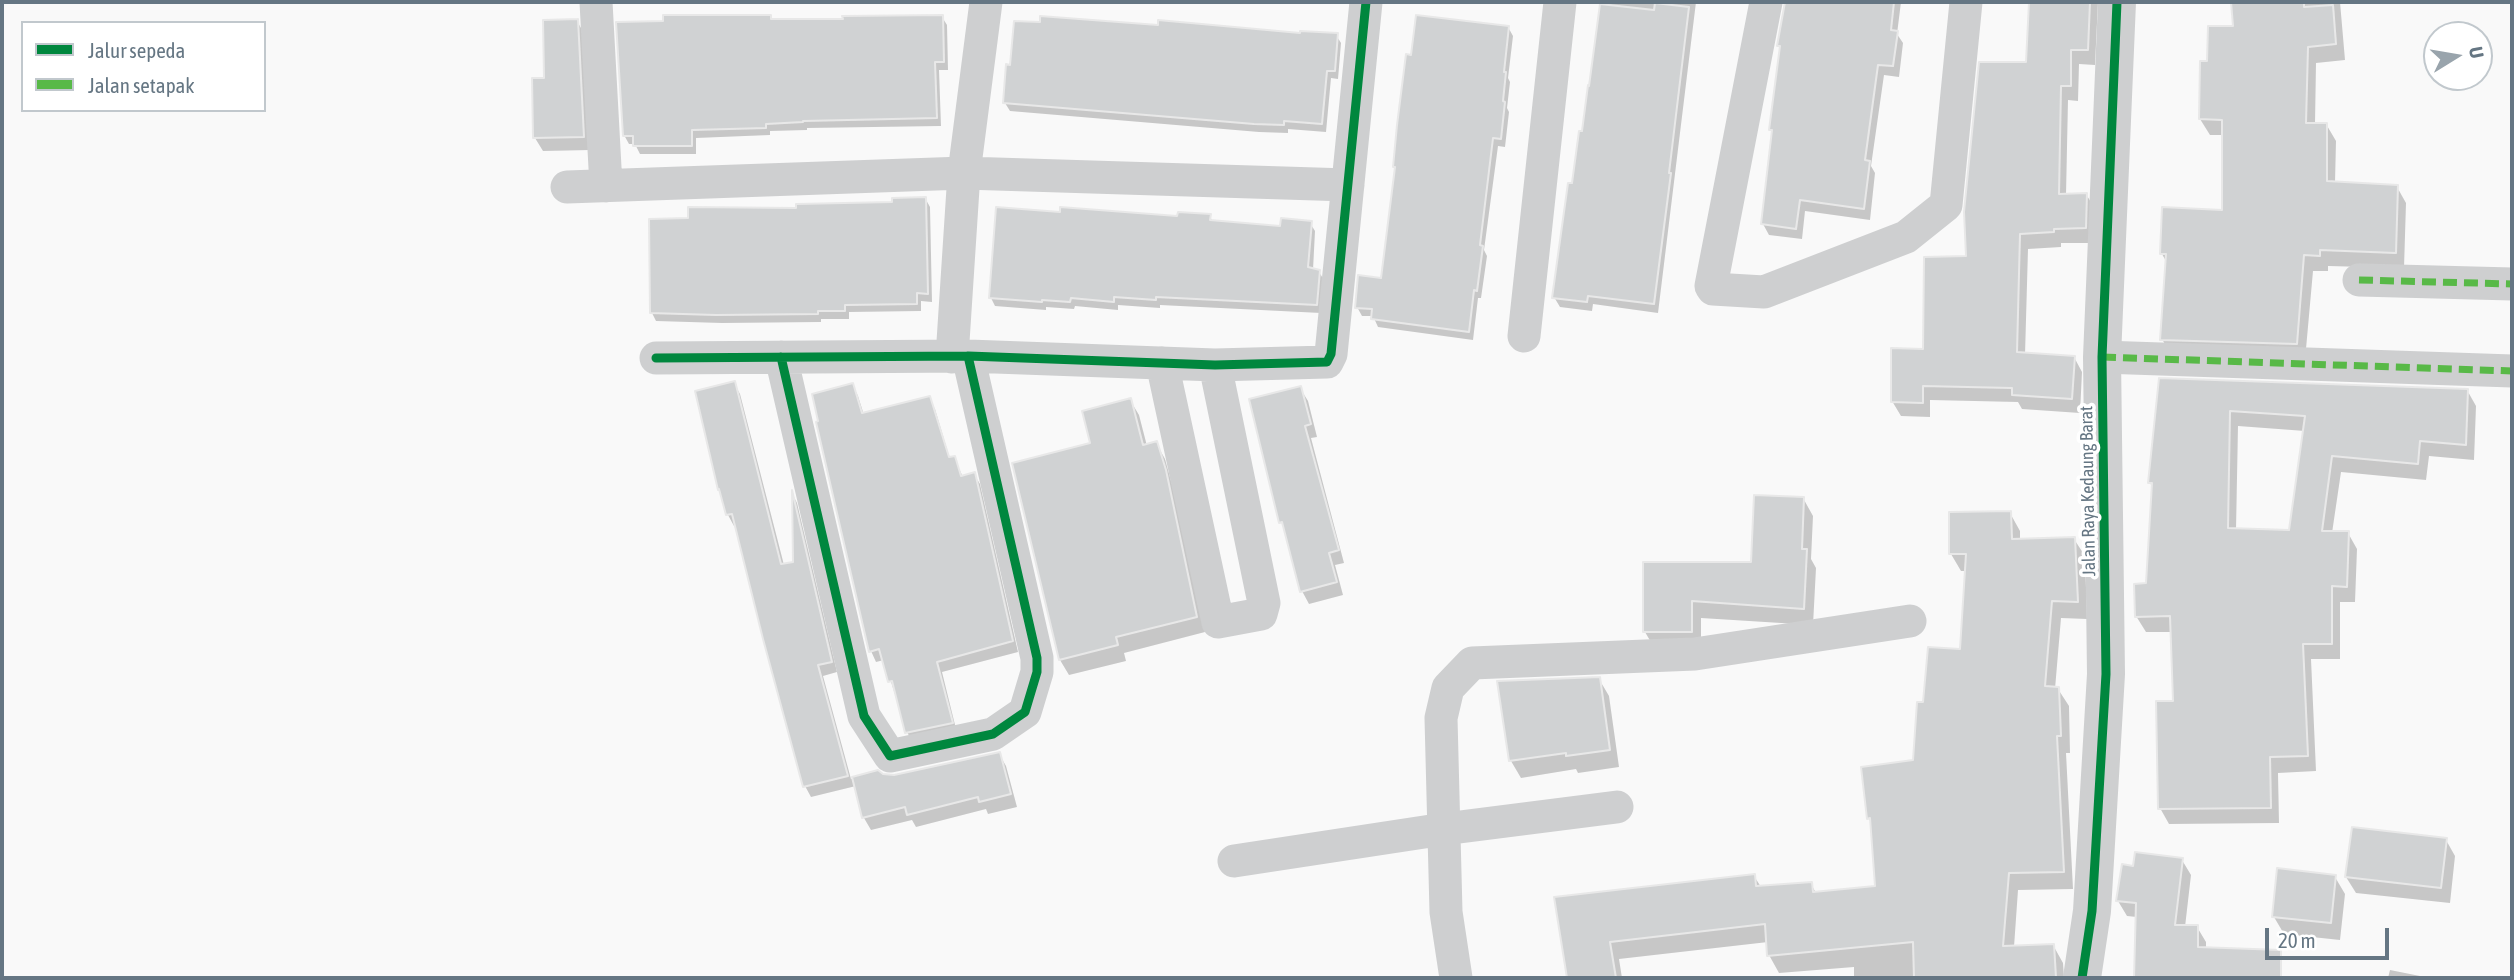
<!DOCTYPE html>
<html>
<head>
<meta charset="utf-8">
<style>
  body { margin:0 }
  #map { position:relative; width:2514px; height:980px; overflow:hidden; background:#f9f9f9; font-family:"Asap Condensed",sans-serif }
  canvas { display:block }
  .frame { position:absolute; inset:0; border:4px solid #657683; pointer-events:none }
  .legend { position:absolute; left:21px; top:21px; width:245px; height:91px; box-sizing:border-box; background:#fff; border:2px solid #c1c8cd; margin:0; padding:9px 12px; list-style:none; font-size:21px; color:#657683 }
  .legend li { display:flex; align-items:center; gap:14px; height:35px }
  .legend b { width:35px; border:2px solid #c1c8cd }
  .north { position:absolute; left:2423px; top:21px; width:70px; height:70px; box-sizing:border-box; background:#fff; border:2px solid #c1c8cd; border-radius:50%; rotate:79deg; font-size:19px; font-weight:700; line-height:28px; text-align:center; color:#657683 }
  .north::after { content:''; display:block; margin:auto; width:24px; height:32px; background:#99a4ac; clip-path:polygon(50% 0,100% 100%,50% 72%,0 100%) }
  .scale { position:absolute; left:2265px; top:928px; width:124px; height:32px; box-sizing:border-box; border:4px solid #657683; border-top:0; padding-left:9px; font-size:21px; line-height:24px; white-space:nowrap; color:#657683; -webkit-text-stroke:5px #fff; paint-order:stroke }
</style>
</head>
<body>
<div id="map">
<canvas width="2514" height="980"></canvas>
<div class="frame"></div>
<ul class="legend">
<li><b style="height:9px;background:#00873e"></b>Jalur sepeda</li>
<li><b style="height:9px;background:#58b947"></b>Jalan setapak</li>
</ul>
<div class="north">U</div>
<div class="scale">20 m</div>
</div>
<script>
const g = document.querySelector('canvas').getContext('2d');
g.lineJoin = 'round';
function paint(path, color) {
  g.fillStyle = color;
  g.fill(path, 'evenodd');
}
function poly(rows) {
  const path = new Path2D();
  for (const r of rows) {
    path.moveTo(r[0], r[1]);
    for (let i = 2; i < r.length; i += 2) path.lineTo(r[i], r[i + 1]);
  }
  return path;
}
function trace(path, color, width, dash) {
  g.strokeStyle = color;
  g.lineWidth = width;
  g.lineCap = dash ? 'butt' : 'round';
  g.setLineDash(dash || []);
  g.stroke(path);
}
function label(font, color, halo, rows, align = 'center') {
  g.font = font + ' "Asap Condensed",sans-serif';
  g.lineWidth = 7;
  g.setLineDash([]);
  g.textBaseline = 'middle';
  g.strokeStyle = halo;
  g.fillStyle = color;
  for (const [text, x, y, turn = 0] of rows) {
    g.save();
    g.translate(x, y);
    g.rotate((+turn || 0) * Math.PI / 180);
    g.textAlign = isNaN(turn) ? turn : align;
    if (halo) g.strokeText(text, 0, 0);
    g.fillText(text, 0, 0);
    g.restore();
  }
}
paint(poly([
  [1601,2,1696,2,1658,313,1593,304,1592,311,1560,307,1554,297,1591,88],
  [1786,2,1901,2,1897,34,1903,43,1899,77,1884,75,1871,166,1875,173,1870,220,1805,211,1802,239,1769,235,1763,224,1773,134,1771,129,1781,49,1779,45],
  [2030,2,2098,2,2095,65,2079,64,2078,101,2068,100,2066,195,2086,194,2095,209,2093,243,2061,243,2061,247,2028,249,2025,355,2074,357,2082,372,2080,413,2022,409,2018,402,1930,400,1930,417,1901,416,1892,401,1924,351,1967,258,2028,64],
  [2233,2,2340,2,2345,60,2316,63,2315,124,2326,124,2336,141,2335,183,2397,187,2406,203,2404,268,2328,266,2328,271,2313,271,2305,360,2171,355,2162,339,2167,263,2162,254,2224,212,2224,135,2210,135,2200,119,2209,63,2235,28],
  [942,17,947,25,948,70,939,70,941,126,807,128,807,130,770,131,770,135,696,138,696,154,640,154,635,144,629,144,624,135,772,21],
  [577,21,585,35,591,150,543,151,535,138,546,80],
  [1159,27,1336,35,1341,43,1338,79,1331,78,1326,132,1288,129,1288,133,1259,132,1010,111,1005,103],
  [1508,27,1513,36,1508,78,1510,82,1507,108,1509,112,1505,147,1498,146,1484,250,1487,256,1481,298,1478,298,1473,340,1378,327,1373,316,1362,316,1357,307,1382,280],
  [925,198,930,207,932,302,921,301,921,311,849,312,849,319,821,319,821,322,722,323,656,321,652,313,690,220,894,203],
  [1210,216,1213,223,1282,227,1310,223,1315,231,1313,270,1319,272,1324,280,1321,313,1160,305,1160,308,1118,305,1118,310,1075,306,1074,309,1046,307,1046,310,995,306,991,298,1179,217],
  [2161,380,2467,390,2476,406,2474,460,2429,456,2426,480,2341,472,2332,533,2348,533,2357,549,2355,602,2340,602,2340,659,2311,659,2316,771,2278,773,2279,823,2169,824,2160,808,2174,702,2173,632,2146,632,2136,616,2148,585,2154,490,2150,483],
  [2238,426,2305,431,2291,532,2236,530],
  [734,383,740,394,784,565,795,564,794,497,797,503,837,672,823,676,851,779,878,772,883,776,894,777,999,754,1006,766,1017,807,988,814,986,809,916,827,912,820,871,830,864,818,856,786,811,797,805,786,736,525,734,526,728,515,723,495],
  [853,385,858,396,864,415,929,398,935,409,950,459,954,458,963,477,974,474,980,484,1018,652,942,672,957,733,913,743,907,732,884,660,876,662,871,651],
  [1300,388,1308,401,1317,437,1311,438,1344,563,1335,565,1343,595,1309,604,1302,591,1286,531,1281,522],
  [1130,400,1139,415,1147,446,1156,443,1165,459,1173,488,1205,632,1124,653,1126,661,1069,675,1060,660,1014,464,1093,444],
  [1803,498,1813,516,1811,559,1816,568,1813,625,1701,618,1701,649,1655,649,1645,632,1645,564,1753,564],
  [2010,513,2020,531,2020,540,2074,539,2085,556,2087,619,2061,618,2055,689,2058,689,2069,706,2070,753,2066,753,2073,889,2018,890,2014,947,2053,945,2063,963,2064,978,1854,978,1854,967,1779,973,1769,955,1768,942,1619,959,1622,978,1569,978,1556,899,1754,876,1761,887,1811,884,1816,893,1877,887,1873,824,1869,818,1915,762,1925,704,1962,651,1967,571,1961,571,1951,554],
  [1599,679,1609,696,1619,767,1578,773,1576,769,1521,778,1511,761,1499,683],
  [2446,840,2455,856,2450,903,2356,893,2346,877],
  [2182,860,2191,875,2185,927,2197,927,2206,942,2206,949,2249,965,2248,978,2136,978,2137,917,2127,916,2118,901,2135,868],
  [2335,877,2345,894,2340,940,2284,934,2274,917],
  [2390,970,2430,978,2388,978]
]), '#0003');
const building = poly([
  [1785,2,1894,2,1891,30,1898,31,1893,66,1878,65,1865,160,1870,161,1864,209,1800,200,1796,229,1761,224,1772,130,1769,130,1780,46,1777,46,1785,2],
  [2029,2,2090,2,2088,50,2071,50,2071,86,2061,86,2059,194,2087,193,2086,228,2054,229,2054,232,2020,234,2017,352,2075,356,2072,399,2012,395,2012,388,1923,386,1923,403,1891,402,1891,348,1923,349,1924,257,1966,256,1964,212,1979,62,2026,62,2029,2],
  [2231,2,2304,2,2304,7,2333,5,2336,44,2308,47,2306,123,2327,123,2327,181,2398,185,2396,253,2320,250,2320,256,2304,255,2297,344,2160,340,2166,254,2160,254,2162,207,2222,210,2222,120,2199,119,2200,61,2207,61,2208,26,2233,26,2231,2],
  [1655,3,1689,7,1669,173,1671,173,1654,304,1588,296,1587,302,1552,298,1568,183,1572,183,1579,131,1582,131,1588,85,1589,86,1600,4,1654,10,1655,3],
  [663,15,771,15,771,19,843,19,842,16,943,15,944,62,935,62,937,118,803,121,803,122,766,124,766,128,692,130,692,146,633,146,633,136,623,136,616,22,663,21,663,15],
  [1416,15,1509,26,1504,72,1506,72,1503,101,1505,102,1501,139,1493,138,1480,245,1483,246,1477,291,1474,290,1469,332,1371,319,1372,309,1355,308,1358,275,1381,278,1395,167,1393,167,1397,125,1406,54,1411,55,1416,15],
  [1040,16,1158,25,1158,20,1300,33,1300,31,1338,33,1335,71,1327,71,1322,124,1284,121,1284,125,1254,124,1003,103,1006,64,1010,65,1014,21,1040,22,1040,16],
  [578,19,584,137,533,138,532,78,544,78,543,20,578,19],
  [926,197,928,294,917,293,917,304,845,305,845,311,818,311,818,314,716,315,650,313,649,219,688,218,688,207,796,208,796,204,892,202,892,198,926,197],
  [996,207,1060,212,1060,207,1177,216,1178,212,1211,214,1210,220,1280,226,1281,218,1312,221,1308,267,1320,270,1317,305,1156,297,1156,300,1114,297,1114,302,1071,298,1070,302,1042,300,1042,302,989,298,996,207],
  [2159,378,2468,389,2466,445,2420,441,2418,464,2332,456,2322,531,2349,531,2347,587,2332,586,2332,644,2303,644,2308,756,2270,757,2271,808,2158,809,2156,701,2173,701,2170,616,2135,617,2134,584,2146,583,2152,483,2148,483,2159,378],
  [2230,411,2305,416,2289,530,2228,528,2230,411],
  [735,381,781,564,793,562,792,490,832,662,818,665,848,776,803,787,763,639,732,514,726,515,719,489,718,490,695,391,735,381],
  [853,383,862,413,930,396,949,457,955,456,961,476,975,472,1013,641,937,662,953,723,905,733,892,681,888,682,879,649,869,652,816,422,818,421,812,394,853,383],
  [1301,386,1311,424,1305,426,1339,550,1329,553,1337,582,1300,592,1282,522,1279,523,1249,399,1301,386],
  [1131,398,1143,445,1157,441,1166,470,1197,617,1116,637,1118,645,1059,660,1012,463,1090,443,1082,411,1131,398],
  [1754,495,1804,497,1802,549,1807,549,1804,609,1692,601,1692,632,1643,632,1643,562,1751,562,1754,495],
  [2011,511,2012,539,2075,537,2078,602,2052,601,2045,686,2059,687,2061,736,2057,736,2064,872,2009,873,2003,946,2054,944,2056,978,1914,978,1913,942,1767,956,1765,924,1610,942,1616,978,1567,978,1554,897,1755,874,1756,886,1812,882,1813,892,1875,886,1870,818,1867,819,1861,767,1913,760,1917,702,1923,702,1928,647,1960,649,1966,554,1949,554,1949,512,2011,511],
  [1600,677,1610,750,1566,756,1566,753,1509,761,1497,681,1600,677],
  [1000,752,1011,794,979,802,978,797,907,815,905,807,862,818,852,777,878,770,883,774,894,775,1000,752],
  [2352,827,2447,838,2441,888,2345,877,2352,827],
  [2135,852,2183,858,2175,925,2198,925,2198,947,2281,950,2281,978,2134,978,2136,903,2116,901,2122,864,2133,866,2135,852],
  [2277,868,2336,875,2331,923,2272,917,2277,868]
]);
paint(building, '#d0d2d3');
trace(building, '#e8e8e8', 2);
trace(poly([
  [596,2,606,186],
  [1766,2,1711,286,1713,289,1764,292,1906,237,1946,205,1966,2],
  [567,187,964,173,1348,185],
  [2359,280,2512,284],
  [1524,336,1560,2],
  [781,357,864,716,890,756,993,734,1025,712,1037,672,1037,658,968,356],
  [952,357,964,173,986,2],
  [2102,357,2512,371],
  [656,358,968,356,1215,365,1327,362,1331,354,1366,2],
  [1162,363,1218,622,1261,614,1264,603,1215,365],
  [1234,861,1444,829,1617,807],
  [1456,978,1446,912,1441,718,1448,688,1472,663,1695,654,1910,621]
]), '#cecfd0', 33);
trace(poly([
  [2082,978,2092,911,2106,674,2102,357,2117,2]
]), '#cecfd0', 38);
trace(poly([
  [2359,280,2512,284],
  [2102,357,2512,371]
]), '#58b947', 7, [14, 7]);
trace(poly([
  [781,357,864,716,890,756,993,734,1025,712,1037,672,1037,658,968,356],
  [656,358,968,356,1215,365,1327,362,1331,354,1366,2],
  [2082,978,2092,911,2106,674,2102,357,2117,2]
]), '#00873e', 9);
label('18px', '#657683', '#fff', [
  ["Jalan Raya Kedaung Barat",2088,491,-91]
]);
</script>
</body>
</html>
